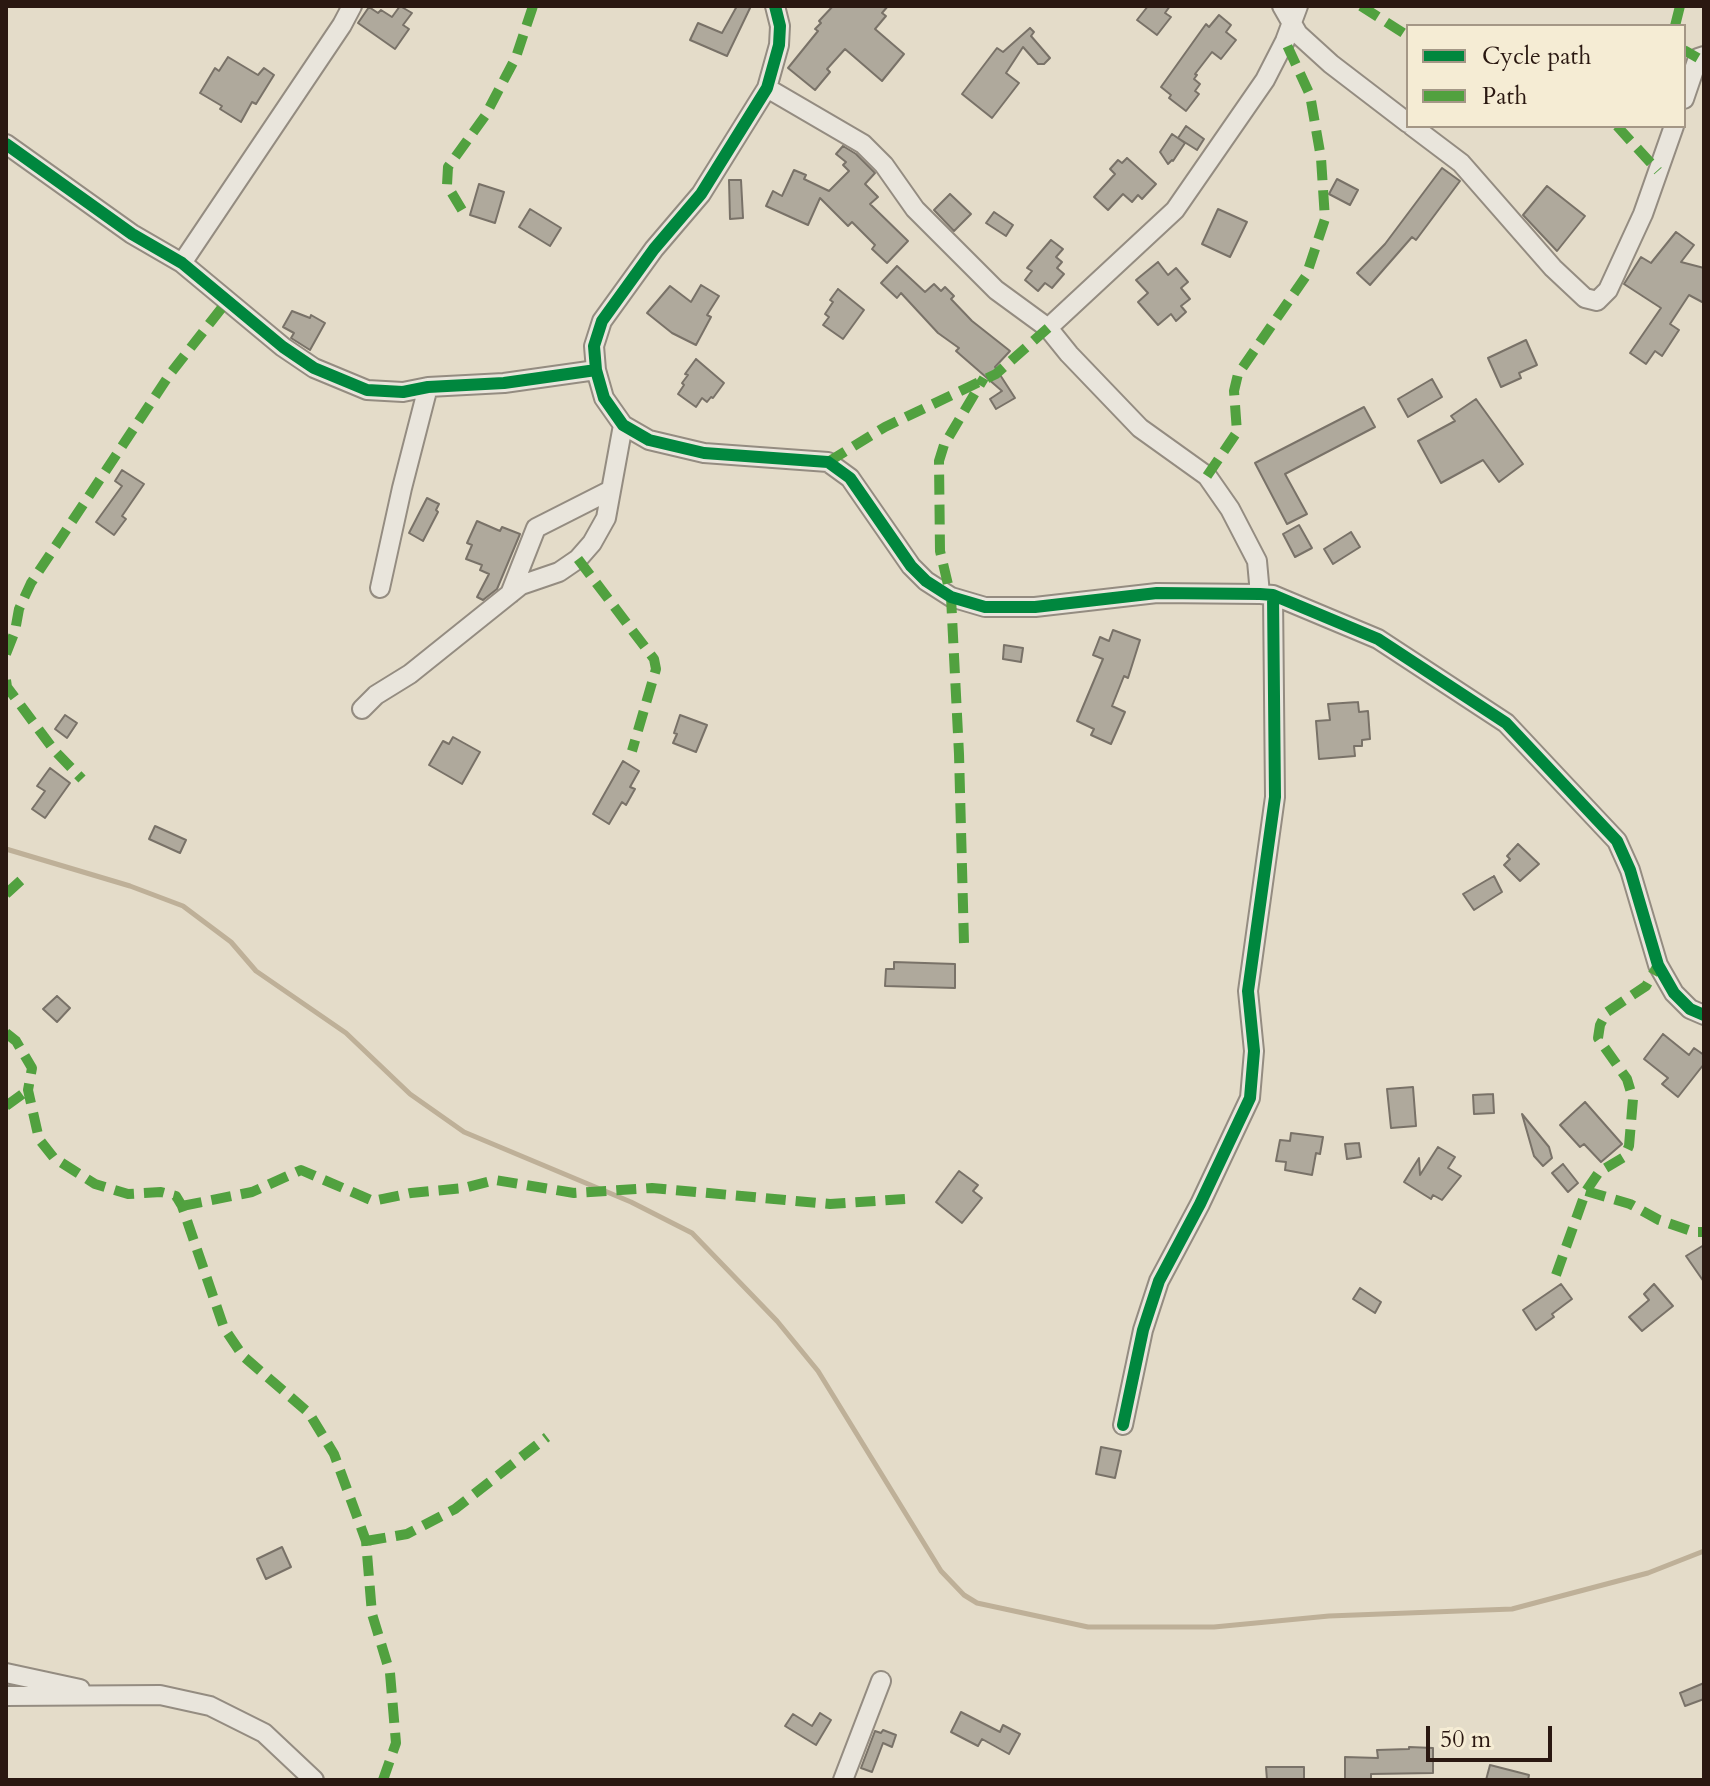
<!DOCTYPE html>
<html>
<head>
<meta charset="utf-8">
<style>
  body { margin:0 }
  #map { position:relative; width:1710px; height:1786px; overflow:hidden; background:#e4dcc9; font-family:Cardo,serif }
  canvas { display:block }
  .frame { position:absolute; inset:0; border:8px solid #2a1811; pointer-events:none }
  .legend { position:absolute; left:1406px; top:24px; width:280px; height:104px; box-sizing:border-box; background:#f5ecd4; border:2px solid #a49786; margin:0; padding:10px 14px; list-style:none; font-size:24px; color:#2a1811 }
  .legend li { display:flex; align-items:center; gap:16px; height:40px }
  .legend b { width:40px; border:2px solid #a49786 }
  .scale { position:absolute; left:1426px; top:1726px; width:126px; height:36px; box-sizing:border-box; border:4px solid #2a1811; border-top:0; padding-left:10px; font-size:24px; line-height:28px; white-space:nowrap; color:#2a1811; -webkit-text-stroke:6px #f5ecd4; paint-order:stroke }
</style>
</head>
<body>
<div id="map">
<canvas width="1710" height="1786"></canvas>
<div class="frame"></div>
<ul class="legend">
<li><b style="height:10px;background:#00873e"></b>Cycle path</li>
<li><b style="height:10px;background:#51a13f"></b>Path</li>
</ul>
<div class="scale">50 m</div>
</div>
<script>
const g = document.querySelector('canvas').getContext('2d');
g.lineJoin = 'round';
function poly(rows) {
  const path = new Path2D();
  for (const r of rows) {
    path.moveTo(r[0], r[1]);
    for (let i = 2; i < r.length; i += 2) path.lineTo(r[i], r[i + 1]);
  }
  return path;
}
function trace(path, color, width, dash) {
  g.strokeStyle = color;
  g.lineWidth = width;
  g.lineCap = dash ? 'butt' : 'round';
  g.setLineDash(dash || []);
  g.stroke(path);
}
function paint(path, color) {
  g.fillStyle = color;
  g.fill(path, 'evenodd');
}
trace(poly([
  [6,849,130,886,183,906,231,942,256,971,346,1033,410,1094,464,1132,631,1202,692,1233,777,1321,818,1371,941,1571,964,1595,977,1603,1088,1627,1214,1627,1329,1616,1512,1609,1648,1573,1704,1551]
]), '#beb098', 5);
const building = poly([
  [400,6,412,13,403,25,409,29,395,49,358,23,369,7,378,13,381,10,392,17,400,6],
  [737,6,751,6,727,56,690,40,698,23,722,33,737,6],
  [833,6,888,6,882,13,886,16,875,29,904,54,882,81,845,49,827,69,830,72,815,90,788,68,818,31,815,29,821,23,819,21,833,6],
  [1148,6,1170,6,1165,13,1171,17,1157,35,1137,20,1148,6],
  [1219,15,1231,25,1226,32,1236,40,1221,59,1212,52,1195,74,1197,75,1194,79,1200,84,1195,91,1199,94,1186,111,1169,98,1171,95,1161,87,1206,24,1209,27,1219,15],
  [1030,28,1034,32,1031,36,1050,58,1044,64,1038,64,1023,47,1006,73,1019,83,992,118,962,94,997,48,1003,52,1030,28],
  [228,57,258,75,264,68,274,75,256,104,252,102,241,122,220,109,222,106,200,93,215,68,219,71,228,57],
  [1186,126,1204,139,1197,150,1178,138,1186,126],
  [1172,134,1185,143,1173,161,1172,160,1168,164,1160,152,1172,134],
  [843,146,856,154,875,173,865,184,878,197,870,204,908,241,887,263,872,249,875,245,852,222,848,226,820,198,808,225,766,206,773,191,782,196,794,170,806,175,804,179,829,191,849,171,843,165,846,162,836,154,843,146],
  [1127,158,1156,184,1142,199,1138,195,1132,202,1123,194,1108,210,1094,197,1115,174,1110,169,1118,160,1122,163,1127,158],
  [1442,168,1460,181,1416,240,1412,237,1370,285,1357,273,1385,244,1442,168],
  [1337,179,1358,190,1350,205,1329,194,1337,179],
  [729,180,741,180,743,218,730,219,729,180],
  [479,184,504,192,495,223,470,215,479,184],
  [1547,186,1585,216,1557,251,1523,215,1547,186],
  [950,194,971,214,954,231,934,210,950,194],
  [530,209,561,228,550,246,519,227,530,209],
  [1218,209,1247,222,1230,257,1202,244,1218,209],
  [994,212,1013,225,1006,236,986,223,994,212],
  [1676,232,1694,245,1681,262,1704,268,1704,303,1689,295,1670,324,1679,330,1662,356,1655,351,1646,364,1630,353,1661,308,1624,284,1641,257,1651,263,1676,232],
  [1051,240,1063,249,1056,257,1062,262,1057,268,1064,274,1052,288,1045,283,1038,291,1025,280,1032,271,1027,268,1051,240],
  [1158,262,1168,275,1176,268,1188,282,1181,288,1190,299,1181,306,1186,312,1176,321,1171,314,1158,325,1138,302,1148,293,1136,280,1158,262],
  [897,266,925,292,934,284,941,291,945,287,954,296,951,299,972,321,1010,351,995,367,1015,398,996,409,990,399,1002,391,956,351,959,348,938,333,901,293,897,298,881,283,897,266],
  [701,285,719,296,707,315,711,317,696,345,672,333,647,313,670,286,691,302,701,285],
  [838,289,864,310,843,339,823,325,829,317,825,314,833,302,830,300,838,289],
  [292,311,310,318,311,315,325,323,310,350,291,338,294,333,283,327,292,311],
  [1526,340,1537,365,1519,373,1521,378,1501,387,1488,358,1526,340],
  [696,359,724,383,713,398,711,397,707,402,702,398,696,407,678,394,684,385,682,383,688,375,685,374,696,359],
  [1432,379,1442,397,1408,417,1398,399,1432,379],
  [1476,399,1523,464,1499,482,1483,460,1441,483,1418,441,1455,421,1451,416,1476,399],
  [1364,407,1375,427,1285,474,1307,514,1287,524,1255,463,1364,407],
  [122,470,144,484,122,516,126,519,114,535,96,522,122,486,115,481,122,470],
  [427,498,439,504,436,510,438,512,423,541,409,533,427,498],
  [477,521,500,531,502,527,520,534,497,589,483,600,477,597,489,574,480,570,482,565,466,559,472,545,467,543,477,521],
  [1299,525,1312,548,1295,557,1283,534,1299,525],
  [1351,532,1360,547,1333,564,1324,549,1351,532],
  [1113,630,1140,640,1128,678,1124,676,1112,706,1125,712,1111,744,1091,735,1094,729,1077,721,1103,659,1093,655,1100,637,1109,641,1113,630],
  [1004,645,1023,648,1021,662,1003,659,1004,645],
  [1358,702,1359,712,1368,711,1370,739,1362,740,1362,746,1354,746,1355,756,1319,759,1316,721,1330,720,1328,704,1358,702],
  [65,715,77,723,67,738,55,729,65,715],
  [680,715,707,725,696,752,673,743,677,734,674,733,680,715],
  [453,737,480,752,462,784,429,765,443,741,449,744,453,737],
  [623,761,639,771,630,787,635,789,626,805,622,802,609,824,593,814,623,761],
  [50,768,70,783,45,818,32,809,45,791,37,786,50,768],
  [155,826,186,840,180,853,149,839,155,826],
  [1518,844,1539,864,1520,881,1504,865,1510,859,1507,856,1518,844],
  [1494,876,1502,892,1474,910,1463,894,1494,876],
  [894,962,955,964,955,988,885,986,886,969,894,969,894,962],
  [57,996,70,1008,57,1022,43,1009,57,996],
  [1663,1034,1689,1055,1694,1048,1704,1055,1704,1064,1678,1097,1662,1084,1668,1078,1644,1059,1663,1034],
  [1413,1087,1416,1126,1391,1128,1387,1089,1413,1087],
  [1493,1094,1494,1113,1474,1114,1473,1095,1493,1094],
  [1585,1102,1622,1144,1601,1162,1584,1144,1580,1147,1560,1125,1585,1102],
  [1522,1114,1549,1147,1552,1158,1543,1166,1534,1156,1522,1114],
  [1291,1133,1323,1137,1320,1154,1316,1153,1312,1175,1285,1170,1286,1162,1276,1161,1280,1140,1290,1141,1291,1133],
  [1359,1143,1361,1157,1347,1159,1345,1144,1359,1143],
  [1438,1147,1455,1157,1448,1168,1461,1176,1442,1200,1433,1195,1431,1199,1404,1182,1419,1158,1420,1175,1438,1147],
  [1563,1164,1578,1183,1568,1192,1552,1173,1563,1164],
  [959,1171,978,1185,973,1191,982,1198,962,1223,936,1202,959,1171],
  [1704,1245,1704,1282,1686,1256,1704,1245],
  [1561,1284,1572,1299,1552,1314,1554,1317,1536,1330,1523,1310,1561,1284],
  [1654,1284,1673,1306,1642,1331,1629,1317,1649,1300,1644,1294,1654,1284],
  [1360,1288,1381,1302,1375,1313,1353,1299,1360,1288],
  [1101,1447,1121,1451,1115,1478,1096,1474,1101,1447],
  [282,1547,291,1567,266,1579,257,1559,282,1547],
  [1704,1683,1704,1699,1685,1706,1680,1693,1704,1683],
  [961,1712,1000,1732,1003,1725,1020,1734,1009,1754,982,1739,978,1746,951,1732,961,1712],
  [820,1713,831,1720,816,1745,785,1726,793,1714,812,1726,820,1713],
  [883,1730,896,1735,892,1747,883,1743,872,1772,861,1768,875,1731,881,1733,883,1730],
  [1409,1747,1433,1748,1433,1773,1371,1774,1371,1780,1345,1780,1345,1757,1378,1758,1377,1750,1409,1749,1409,1747],
  [1490,1765,1529,1775,1528,1780,1486,1780,1490,1765],
  [1266,1767,1304,1767,1304,1780,1267,1780,1266,1767]
]);
paint(building, '#afa99c');
trace(building, '#797268', 2);
const minor = poly([
  [775,6,780,26,779,45,767,88,701,194,654,249,602,321,594,346,596,370,604,398,623,425,649,440,704,453,828,462,850,478,911,566,926,581,951,597,985,607,1035,607,1157,593,1260,594,1273,595,1378,639,1506,723,1617,841,1630,870,1658,965,1674,993,1690,1009,1704,1015],
  [1282,6,1298,34,1331,64,1408,123],
  [767,88,863,144,884,165,915,209,996,290,1048,328,1069,354,1140,428,1207,476,1230,509,1257,561,1260,594],
  [1684,99,1698,58,1704,56],
  [1412,126,1461,163,1553,268,1585,298,1597,301,1608,290,1643,214,1674,126],
  [6,144,132,234,182,263,283,347,314,368,367,390,403,392,428,387,504,383,596,370],
  [182,263,342,25,352,6],
  [1048,328,1175,210,1265,80,1285,41,1298,6],
  [380,588,402,488,428,387],
  [510,594,536,528,611,490],
  [362,709,376,695,410,674,521,585,559,572,578,559,592,543,606,518,623,425],
  [1123,1425,1143,1330,1159,1281,1200,1204,1250,1098,1254,1051,1248,991,1275,797,1273,595],
  [6,1673,80,1689],
  [6,1696,160,1695,210,1706,264,1733,314,1780],
  [843,1780,881,1681]
]);
trace(minor, '#948c81', 22);
trace(minor, '#e9e5dc', 18);
trace(poly([
  [1361,6,1408,36],
  [1675,26,1680,6],
  [1684,50,1698,58],
  [1617,126,1658,171],
  [462,210,447,185,448,167,485,116,516,57,533,6],
  [828,462,885,427,996,374,1048,328],
  [1207,476,1237,432,1234,391,1238,374,1306,276,1325,219,1321,158,1310,95,1285,41],
  [578,559,654,659,656,669,632,751],
  [6,654,15,631,19,609,31,583,170,374,228,300],
  [6,680,7,687,54,750,82,779],
  [6,894,28,874],
  [964,943,959,754,951,597,940,551,939,461,944,445,984,378],
  [6,1033,16,1041,32,1068,28,1090,39,1139,54,1158,95,1184,128,1194,161,1192,176,1196,182,1206,224,1328,243,1356,309,1413,334,1454,366,1541,372,1614,390,1673,396,1743,383,1780],
  [6,1106,28,1090],
  [1586,1191,1630,1204,1659,1220,1694,1232,1704,1232],
  [182,1206,252,1192,301,1170,373,1201,411,1193,464,1188,495,1180,574,1193,652,1188,830,1204,905,1199],
  [1556,1275,1586,1191,1599,1172,1624,1157,1629,1146,1633,1099,1627,1079,1598,1038,1600,1025,1607,1012,1646,986,1658,965],
  [366,1541,407,1534,455,1509,547,1437]
]), '#51a13f', 10, [20, 10]);
trace(poly([
  [775,6,780,26,779,45,767,88,701,194,654,249,602,321,594,346,596,370,604,398,623,425,649,440,704,453,828,462,850,478,911,566,926,581,951,597,985,607,1035,607,1157,593,1260,594,1273,595,1378,639,1506,723,1617,841,1630,870,1658,965,1674,993,1690,1009,1704,1015],
  [6,144,132,234,182,263,283,347,314,368,367,390,403,392,428,387,504,383,596,370],
  [1123,1425,1143,1330,1159,1281,1200,1204,1250,1098,1254,1051,1248,991,1275,797,1273,595]
]), '#00873e', 12);
</script>
</body>
</html>
